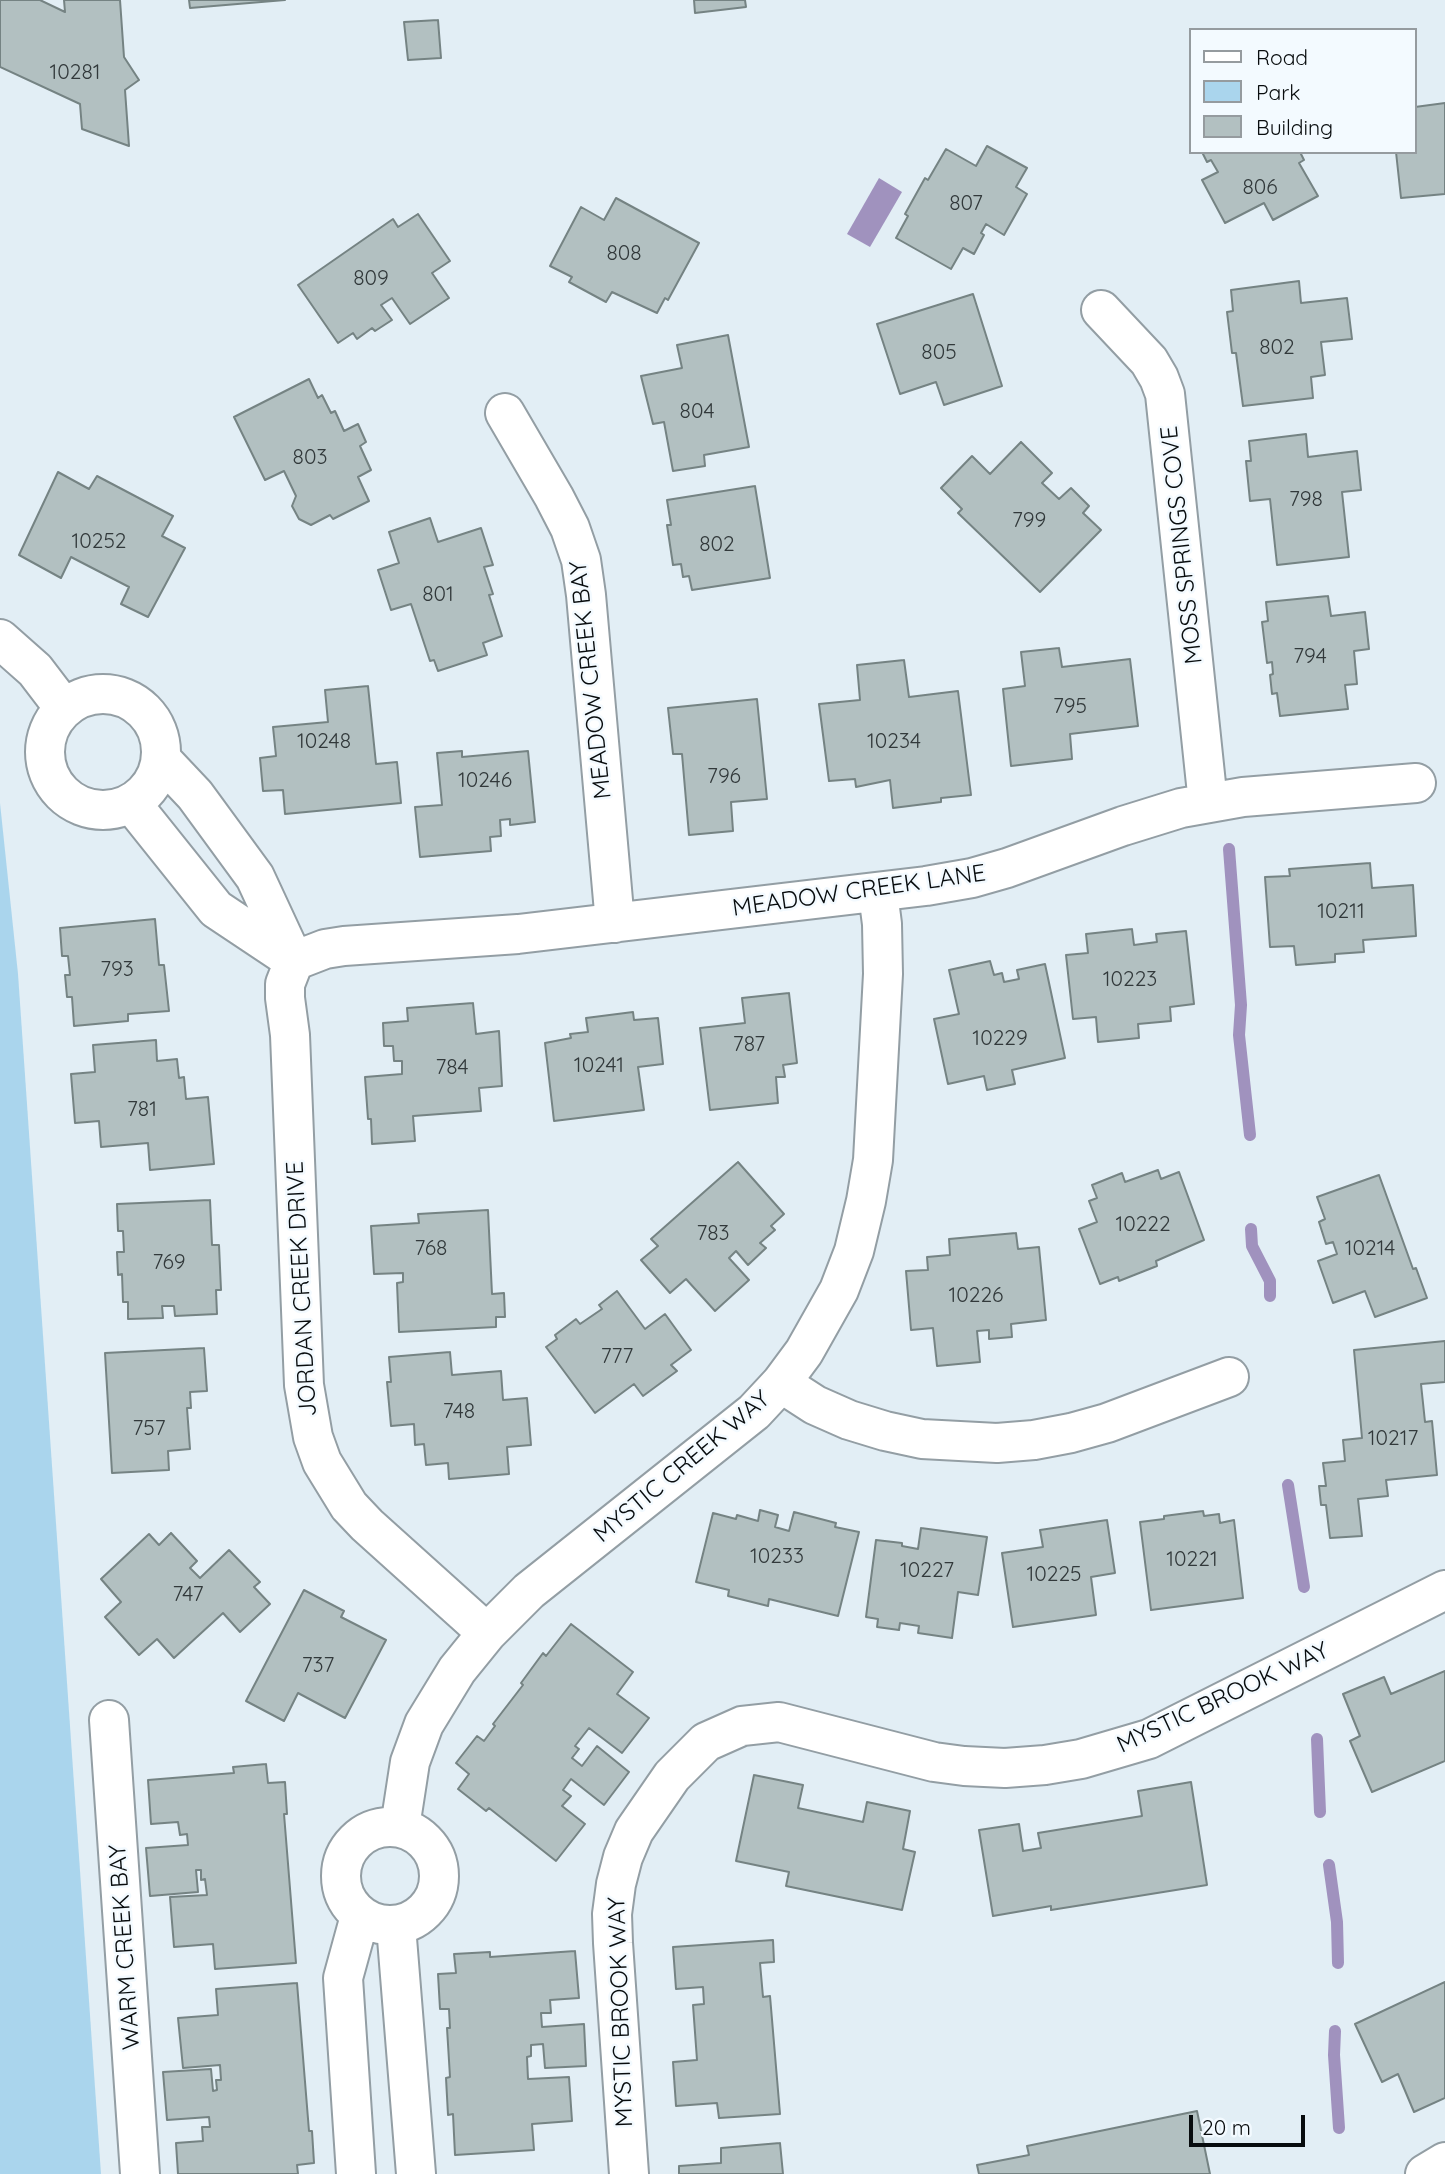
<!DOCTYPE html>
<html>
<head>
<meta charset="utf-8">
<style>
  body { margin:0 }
  #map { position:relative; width:1445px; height:2174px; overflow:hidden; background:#e2eef5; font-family:Quicksand,sans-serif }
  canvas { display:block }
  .legend { position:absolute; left:1189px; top:28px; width:228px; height:126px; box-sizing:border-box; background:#f3faff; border:2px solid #959b9f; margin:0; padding:9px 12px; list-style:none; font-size:21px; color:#080c0e }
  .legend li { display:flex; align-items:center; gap:14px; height:35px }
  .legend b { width:35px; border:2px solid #959b9f }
  .scale { position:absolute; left:1189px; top:2115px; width:116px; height:32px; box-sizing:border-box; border:4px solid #080c0e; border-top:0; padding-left:9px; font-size:21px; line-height:24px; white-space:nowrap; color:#080c0e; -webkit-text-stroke:5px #f3faff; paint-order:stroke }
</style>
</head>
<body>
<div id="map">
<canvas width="1445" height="2174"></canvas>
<ul class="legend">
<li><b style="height:9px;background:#fff"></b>Road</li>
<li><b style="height:19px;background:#aad5ed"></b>Park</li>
<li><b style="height:19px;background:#b2c0c1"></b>Building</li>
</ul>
<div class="scale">20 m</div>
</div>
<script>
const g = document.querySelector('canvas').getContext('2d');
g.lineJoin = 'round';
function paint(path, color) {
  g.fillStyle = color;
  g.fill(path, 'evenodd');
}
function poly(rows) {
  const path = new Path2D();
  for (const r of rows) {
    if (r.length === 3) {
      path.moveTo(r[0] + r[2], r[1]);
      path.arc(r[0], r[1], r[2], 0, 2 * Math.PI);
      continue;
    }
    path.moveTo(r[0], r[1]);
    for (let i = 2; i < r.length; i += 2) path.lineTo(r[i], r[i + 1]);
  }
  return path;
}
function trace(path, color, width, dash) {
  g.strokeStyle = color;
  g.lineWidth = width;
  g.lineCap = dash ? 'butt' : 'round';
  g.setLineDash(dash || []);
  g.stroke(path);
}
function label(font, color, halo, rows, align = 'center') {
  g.font = font + ' Quicksand,sans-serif';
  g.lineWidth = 5;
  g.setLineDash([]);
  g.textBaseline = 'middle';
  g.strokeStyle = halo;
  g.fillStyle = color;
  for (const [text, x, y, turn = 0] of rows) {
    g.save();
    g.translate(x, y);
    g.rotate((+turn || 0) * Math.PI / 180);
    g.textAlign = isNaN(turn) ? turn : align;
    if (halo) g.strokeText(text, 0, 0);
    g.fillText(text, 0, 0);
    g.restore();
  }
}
paint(poly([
  [0,803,18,974,101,2174,0,2174]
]), '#aad5ed');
paint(poly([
  [879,178,902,192,870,247,847,234]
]), '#a092be');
trace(poly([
  [1229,849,1241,1005,1239,1035,1250,1135],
  [1251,1229,1252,1246,1270,1281,1270,1296],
  [1288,1485,1304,1587],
  [1317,1739,1320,1812],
  [1329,1865,1337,1922,1338,1963],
  [1335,2031,1334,2055,1339,2128]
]), '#a092be', 12);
const building = poly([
  [0,0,40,0,65,12,64,0,120,0,124,57,139,80,125,90,129,146,82,129,80,104,0,67,0,0],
  [189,0,285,0,190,8,189,0],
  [694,0,745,0,746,7,695,13,694,0],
  [438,20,441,58,408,60,404,22,438,20],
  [1445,103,1445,194,1401,198,1396,152,1415,152,1415,107,1445,103],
  [987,146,1027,168,1016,187,1027,194,1004,235,986,224,981,233,984,235,974,254,963,248,951,269,896,238,908,216,905,214,925,178,928,180,946,149,976,166,987,146],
  [1202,152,1300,152,1304,160,1299,163,1318,196,1273,220,1264,203,1225,223,1202,180,1218,172,1211,160,1207,162,1202,152],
  [616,198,699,243,668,300,665,298,657,313,612,292,606,302,569,282,572,277,550,266,581,207,604,220,616,198],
  [418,214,450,261,432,273,449,298,410,324,392,298,381,305,392,320,375,331,372,328,357,339,353,333,338,343,298,285,393,219,398,227,418,214],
  [1299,281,1301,303,1347,298,1352,339,1321,342,1325,375,1311,377,1313,398,1243,406,1236,353,1232,353,1227,312,1233,311,1231,290,1299,281],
  [973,294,1002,386,944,405,936,382,900,394,877,324,973,294],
  [728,335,749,447,704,455,705,466,673,471,664,422,653,424,641,376,682,368,677,345,728,335],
  [309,379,318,398,322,395,331,413,335,411,344,431,358,424,366,442,360,446,371,470,358,477,369,501,333,519,330,515,311,525,299,519,292,506,296,496,284,471,265,480,234,417,309,379],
  [1306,434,1308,457,1357,451,1361,490,1342,492,1349,557,1277,565,1270,499,1250,501,1246,461,1251,461,1249,441,1306,434],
  [1021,442,1052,473,1042,483,1059,499,1071,488,1089,506,1083,513,1101,530,1040,592,958,513,962,509,941,488,972,456,990,474,1021,442],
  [58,472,89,489,97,476,173,516,162,536,185,548,148,617,121,604,129,587,71,557,61,578,19,555,58,472],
  [755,486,770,578,692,590,689,576,683,577,681,564,673,565,667,525,671,525,667,500,755,486],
  [430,518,438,542,481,528,493,565,484,567,493,594,489,595,502,636,483,643,487,655,438,671,434,660,430,661,411,604,391,610,378,570,399,563,389,532,430,518],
  [1328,596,1331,616,1365,612,1369,649,1354,651,1357,684,1345,685,1348,709,1280,716,1277,693,1272,694,1270,675,1273,674,1272,662,1267,663,1262,622,1268,621,1266,602,1328,596],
  [1059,648,1062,667,1130,659,1138,726,1070,734,1072,759,1011,766,1003,689,1025,686,1021,652,1059,648],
  [904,660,909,697,958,691,971,795,941,798,941,802,893,808,890,780,856,787,855,779,829,781,819,704,860,700,857,665,904,660],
  [368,686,376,764,397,762,401,803,285,814,283,790,263,791,260,758,276,756,273,727,328,722,325,690,368,686],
  [757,699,767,799,731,802,733,831,689,835,682,754,673,754,668,708,757,699],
  [462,751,462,757,528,751,535,822,510,825,510,819,500,820,501,836,490,837,491,851,420,857,415,807,442,805,437,753,462,751],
  [1370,863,1372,888,1413,885,1416,936,1363,940,1364,952,1335,954,1335,962,1296,965,1294,946,1270,947,1265,877,1290,876,1289,869,1370,863],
  [155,919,159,965,164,965,169,1011,128,1014,128,1021,74,1026,72,997,67,997,65,975,70,975,68,956,62,956,60,928,155,919],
  [1132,929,1134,945,1157,942,1156,934,1186,931,1194,1004,1170,1007,1171,1021,1138,1024,1139,1038,1098,1042,1096,1017,1073,1019,1066,955,1088,953,1086,934,1132,929],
  [990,961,994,975,1002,973,1004,982,1019,979,1017,970,1045,964,1065,1058,1012,1070,1015,1084,987,1090,984,1076,948,1084,934,1019,959,1014,949,970,990,961],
  [789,993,797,1063,783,1065,785,1077,776,1077,778,1103,710,1110,700,1028,745,1023,742,998,789,993],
  [473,1003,476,1034,499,1031,502,1086,479,1088,481,1111,413,1116,415,1141,372,1144,371,1119,368,1119,365,1077,402,1074,402,1061,394,1061,393,1046,384,1046,383,1023,408,1021,407,1008,473,1003],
  [633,1012,634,1020,658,1018,663,1064,638,1067,644,1110,554,1121,545,1043,571,1038,570,1034,588,1032,586,1018,633,1012],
  [156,1040,157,1061,177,1059,179,1078,184,1077,186,1099,208,1097,214,1164,150,1170,148,1143,101,1147,99,1121,75,1123,71,1074,95,1072,93,1045,156,1040],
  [738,1162,784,1214,771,1226,775,1230,760,1243,766,1248,748,1265,736,1251,729,1258,749,1280,715,1311,686,1279,670,1293,641,1260,658,1246,651,1239,738,1162],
  [1158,1170,1161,1179,1179,1172,1204,1240,1156,1261,1157,1266,1119,1281,1118,1277,1100,1284,1079,1229,1097,1222,1089,1201,1097,1198,1092,1185,1122,1173,1125,1182,1158,1170],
  [1379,1175,1413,1269,1416,1268,1427,1298,1375,1317,1365,1291,1333,1303,1318,1261,1337,1254,1333,1242,1326,1244,1319,1222,1325,1219,1317,1197,1379,1175],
  [210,1200,212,1245,219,1245,221,1290,216,1290,217,1314,175,1316,174,1306,162,1306,163,1318,128,1319,128,1302,123,1302,122,1274,118,1275,117,1252,124,1252,123,1231,118,1231,117,1204,210,1200],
  [488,1210,492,1294,504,1293,505,1317,496,1317,496,1327,399,1332,397,1283,403,1282,403,1273,374,1274,371,1226,419,1223,418,1214,488,1210],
  [1016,1233,1018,1249,1039,1247,1046,1320,1011,1324,1012,1337,989,1339,989,1330,977,1331,980,1362,937,1366,933,1328,911,1330,906,1271,928,1270,927,1257,950,1255,949,1239,1016,1233],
  [617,1291,645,1329,665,1314,691,1350,671,1365,677,1371,643,1396,634,1384,595,1413,546,1347,557,1339,555,1335,576,1319,580,1324,602,1309,599,1305,617,1291],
  [1445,1341,1445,1382,1421,1384,1425,1422,1432,1421,1437,1475,1386,1480,1388,1496,1358,1499,1362,1536,1330,1538,1326,1505,1321,1505,1319,1486,1326,1486,1323,1463,1345,1461,1343,1440,1362,1438,1354,1350,1445,1341],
  [204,1348,207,1391,190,1392,191,1408,187,1408,190,1449,168,1451,169,1470,112,1473,105,1353,204,1348],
  [450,1352,452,1375,501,1371,503,1400,527,1398,531,1445,507,1447,509,1474,449,1479,448,1463,426,1465,424,1444,415,1445,414,1424,391,1426,387,1382,391,1382,389,1357,450,1352],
  [760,1510,778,1515,775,1527,789,1531,794,1512,836,1523,835,1527,859,1532,838,1616,769,1599,768,1606,728,1596,729,1590,696,1582,713,1513,736,1519,737,1515,758,1521,760,1510],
  [1203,1511,1204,1516,1219,1514,1220,1523,1234,1520,1243,1598,1151,1610,1140,1522,1164,1519,1164,1516,1203,1511],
  [1107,1520,1115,1573,1091,1577,1096,1615,1013,1627,1002,1553,1043,1547,1040,1530,1107,1520],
  [921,1528,987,1537,978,1595,958,1592,952,1638,918,1633,919,1626,900,1623,899,1630,877,1627,878,1619,866,1617,876,1540,902,1543,902,1546,918,1549,921,1528],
  [171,1533,197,1561,190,1568,200,1578,229,1550,260,1582,254,1587,270,1604,240,1632,223,1613,174,1658,157,1639,139,1655,105,1617,121,1602,101,1579,149,1534,159,1545,171,1533],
  [304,1590,344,1611,341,1617,386,1640,345,1718,298,1693,284,1721,246,1701,304,1590],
  [571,1624,633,1672,617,1694,649,1718,622,1753,589,1728,575,1746,579,1749,572,1758,582,1766,597,1746,629,1772,604,1805,571,1779,563,1790,571,1796,562,1806,585,1824,556,1861,489,1808,486,1811,458,1789,469,1774,456,1763,477,1736,484,1741,495,1726,493,1724,523,1685,521,1683,543,1653,546,1656,571,1624],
  [1445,1671,1445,1761,1372,1792,1350,1741,1360,1736,1343,1694,1384,1677,1391,1694,1445,1671],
  [266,1764,268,1783,285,1782,287,1814,284,1814,296,1963,215,1969,213,1944,174,1947,170,1897,207,1895,205,1879,201,1880,201,1870,196,1870,198,1892,150,1896,146,1848,188,1845,187,1834,180,1835,178,1822,151,1824,148,1780,234,1773,233,1767,266,1764],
  [754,1775,803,1785,798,1808,863,1822,867,1802,910,1811,903,1849,915,1852,902,1910,786,1886,789,1872,736,1861,754,1775],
  [1191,1782,1207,1885,1051,1910,1051,1906,993,1916,979,1830,1019,1824,1023,1851,1041,1848,1038,1833,1142,1816,1138,1791,1191,1782],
  [773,1940,774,1962,760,1963,763,1997,770,1996,780,2114,719,2118,717,2103,676,2106,673,2062,697,2060,693,2005,704,2004,703,1987,676,1989,673,1947,773,1940],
  [575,1951,579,1998,550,2000,551,2013,541,2013,542,2027,584,2024,586,2066,545,2068,543,2044,531,2045,531,2056,527,2057,528,2079,569,2077,572,2121,532,2124,534,2150,455,2155,453,2114,448,2115,446,2078,450,2077,447,2028,450,2028,449,2009,440,2009,438,1974,456,1973,454,1954,490,1952,490,1957,575,1951],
  [1445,1982,1445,2098,1414,2112,1398,2074,1382,2082,1355,2024,1445,1982],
  [297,1983,309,2131,312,2131,314,2163,297,2165,298,2174,178,2174,176,2143,203,2141,202,2127,210,2127,209,2117,167,2120,163,2072,211,2069,213,2091,217,2090,216,2080,221,2080,220,2065,183,2068,178,2018,218,2015,216,1989,297,1983],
  [1197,2111,1210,2174,979,2174,977,2165,1029,2155,1027,2146,1197,2111],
  [780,2143,783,2174,679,2174,679,2166,721,2163,721,2148,780,2143]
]);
paint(building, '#b2c0c1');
trace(building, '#758383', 2);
const minor = poly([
  [1101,310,1149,361,1159,378,1165,394,1208,803],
  [505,413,554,497,570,528,581,560,586,595,615,923],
  [0,639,35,670,64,708],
  [103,752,58],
  [162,760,195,795,255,877,294,961],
  [132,804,216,909,294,961],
  [294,961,325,949,344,946,518,934,926,886,972,878,1007,868,1123,826,1181,808,1243,797,1416,783],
  [294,961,285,984,285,998,290,1035,304,1385,313,1437,322,1462,349,1506,367,1525,487,1633],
  [781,1383,815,1405,849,1420,885,1431,922,1439,997,1443,1034,1440,1071,1433,1107,1423,1229,1377],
  [109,1720,140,2174],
  [390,1876,49],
  [400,1827,410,1762,424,1724,457,1670,487,1633,529,1591,754,1412,781,1383,804,1352,839,1290,854,1251,866,1201,873,1160,883,974,882,924,878,893],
  [396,1926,416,2174],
  [356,2174,343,1978,360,1916],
  [629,2174,613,1943,612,1914,616,1884,623,1857,634,1831,672,1776,706,1742,742,1726,779,1722,934,1762,964,1766,1005,1768,1045,1765,1081,1759,1149,1739,1445,1590],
  [1425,2174,1445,2162]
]);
trace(minor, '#939ea4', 42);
trace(minor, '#fff', 38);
label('21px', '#32393b', null, [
  ["10281",75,73],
  ["806",1260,188],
  ["807",966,204],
  ["808",624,254],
  ["809",371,279],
  ["802",1277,348],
  ["805",939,353],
  ["804",697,412],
  ["803",310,458],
  ["798",1306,500],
  ["799",1029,521],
  ["10252",99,542],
  ["802",717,545],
  ["801",438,595],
  ["794",1310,657],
  ["795",1070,707],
  ["10248",324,742],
  ["10234",894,742],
  ["796",724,777],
  ["10246",485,781],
  ["10211",1341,912],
  ["793",117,970],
  ["10223",1130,980],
  ["10229",1000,1039],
  ["787",749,1045],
  ["10241",599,1066],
  ["784",452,1068],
  ["781",142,1110],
  ["10222",1143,1225],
  ["783",713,1234],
  ["768",431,1249],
  ["10214",1370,1249],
  ["769",169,1263],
  ["10226",976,1296],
  ["777",617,1357],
  ["748",459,1412],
  ["757",149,1429],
  ["10217",1393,1439],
  ["10233",777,1557],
  ["10221",1192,1560],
  ["10227",927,1571],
  ["10225",1054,1575],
  ["747",188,1595],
  ["737",318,1666]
]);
label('24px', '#080c0e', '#f3faff', [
  ["MOSS SPRINGS COVE",1182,545,-96],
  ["MEADOW CREEK BAY",591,680,-96],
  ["MEADOW CREEK LANE",859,891,-8],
  ["JORDAN CREEK DRIVE",302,1289,-93],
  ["MYSTIC CREEK WAY",682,1467,-40],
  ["MYSTIC BROOK WAY",1223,1698,-25],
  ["WARM CREEK BAY",125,1947,-94],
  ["MYSTIC BROOK WAY",621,2012,-92]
]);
</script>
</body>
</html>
